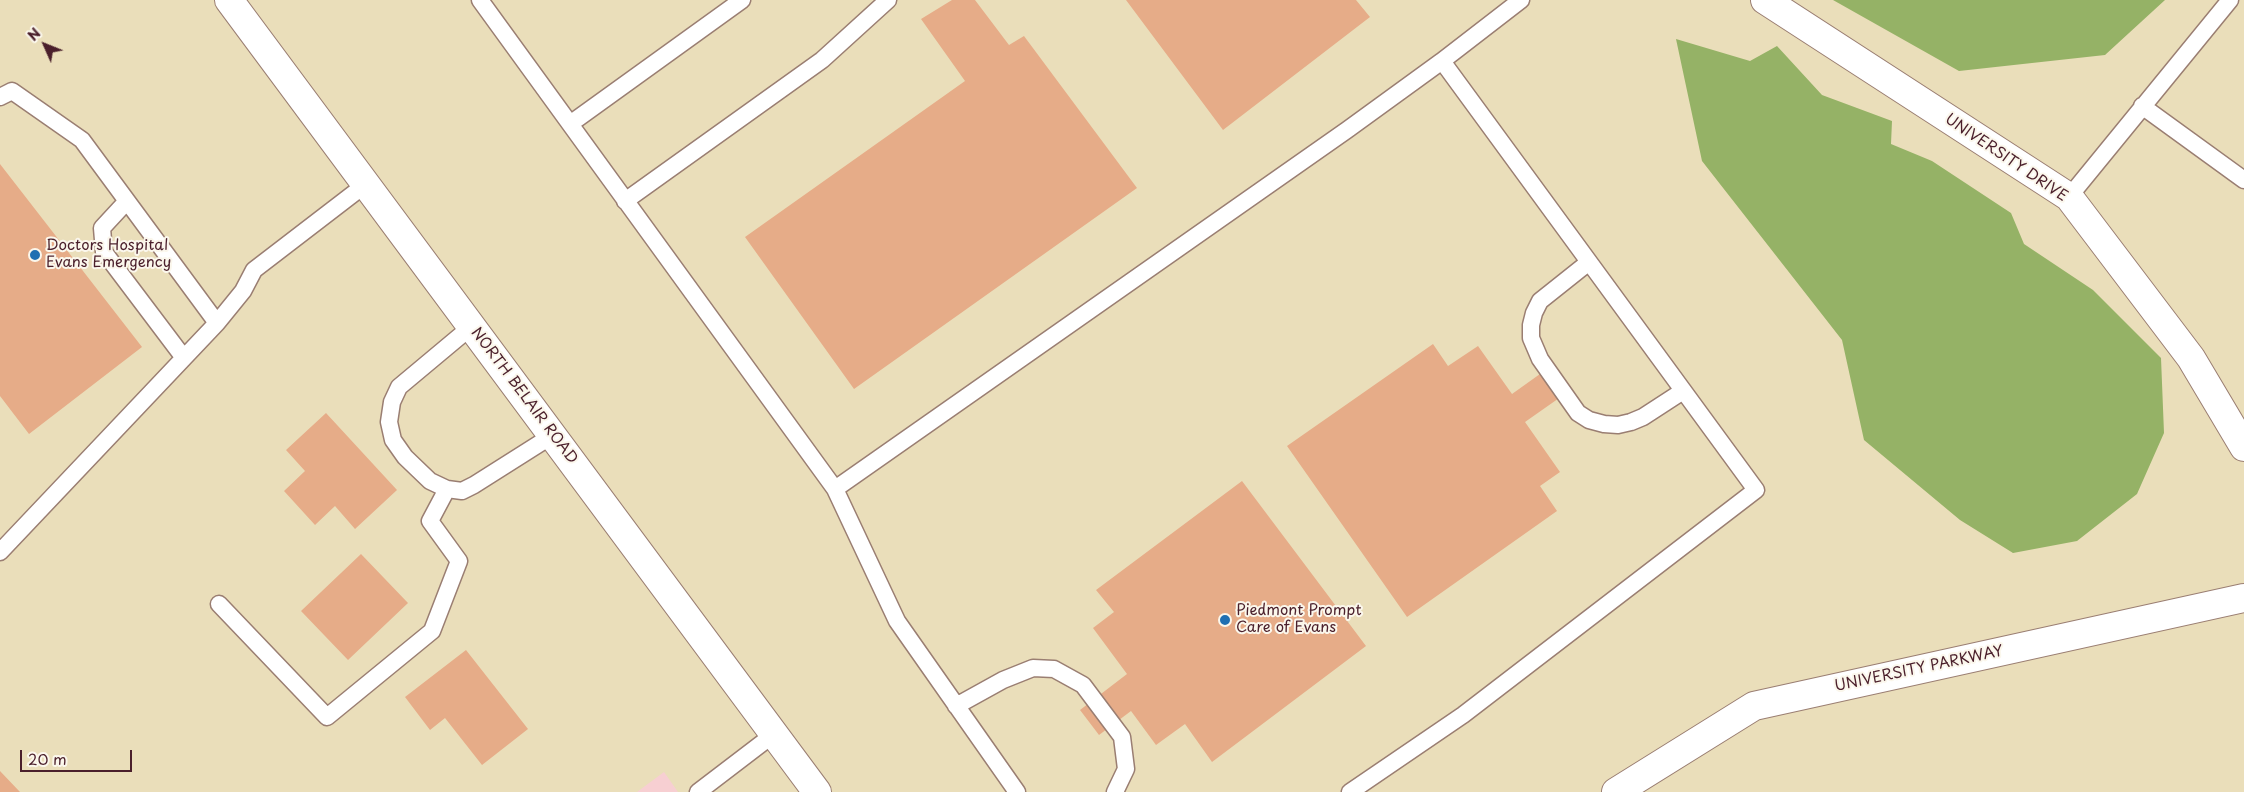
<!DOCTYPE html>
<html>
<head>
<meta charset="utf-8">
<style>
  body { margin:0 }
  #map { position:relative; width:2244px; height:792px; overflow:hidden; background:#eadeba; font-family:"Playpen Sans",sans-serif }
  canvas { display:block }
  .north { position:absolute; left:20px; top:20px; width:50px; height:50px; -webkit-text-stroke:4px #fbf7ec; paint-order:stroke; rotate:314deg; font-size:14px; font-weight:700; line-height:20px; text-align:center; color:#4a1f2b }
  .north::after { content:''; display:block; margin:auto; width:18px; height:22px; background:#4a1f2b; clip-path:polygon(50% 0,100% 100%,50% 72%,0 100%) }
  .scale { position:absolute; left:20px; top:750px; width:112px; height:22px; box-sizing:border-box; border:2px solid #4a1f2b; border-top:0; padding-left:6px; font-size:15px; line-height:18px; white-space:nowrap; color:#4a1f2b; -webkit-text-stroke:4px #fbf7ec; paint-order:stroke }
</style>
</head>
<body>
<div id="map">
<canvas width="2244" height="792"></canvas>
<div class="north">N</div>
<div class="scale">20 m</div>
</div>
<script>
const g = document.querySelector('canvas').getContext('2d');
g.lineJoin = 'round';
function paint(path, color) {
  g.fillStyle = color;
  g.fill(path, 'evenodd');
}
function poly(rows) {
  const path = new Path2D();
  for (const r of rows) {
    path.moveTo(r[0], r[1]);
    for (let i = 2; i < r.length; i += 2) path.lineTo(r[i], r[i + 1]);
  }
  return path;
}
function trace(path, color, width, dash) {
  g.strokeStyle = color;
  g.lineWidth = width;
  g.lineCap = dash ? 'butt' : 'round';
  g.setLineDash(dash || []);
  g.stroke(path);
}
function label(font, color, halo, rows, align = 'center') {
  g.font = font + ' "Playpen Sans",sans-serif';
  g.lineWidth = 4;
  g.setLineDash([]);
  g.textBaseline = 'middle';
  g.strokeStyle = halo;
  g.fillStyle = color;
  for (const [text, x, y, turn = 0] of rows) {
    g.save();
    g.translate(x, y);
    g.rotate((+turn || 0) * Math.PI / 180);
    g.textAlign = isNaN(turn) ? turn : align;
    if (halo) g.strokeText(text, 0, 0);
    g.fillText(text, 0, 0);
    g.restore();
  }
}
paint(poly([
  [664,772,678,792,637,792]
]), '#f7cfd2');
paint(poly([
  [1833,0,2165,0,2105,55,1959,71],
  [1676,39,1750,61,1777,46,1822,95,1892,121,1891,144,1932,161,2011,213,2024,244,2093,290,2161,358,2164,433,2137,494,2077,541,2013,553,1960,520,1864,440,1842,340,1702,161]
]), '#95b266');
paint(poly([
  [952,0,975,0,1009,45,1024,36,1137,188,854,389,745,237,965,81,921,19],
  [1126,0,1356,0,1370,17,1223,130],
  [0,164,142,347,29,434,0,396],
  [1433,344,1448,366,1478,346,1512,394,1554,364,1572,389,1525,422,1560,472,1540,486,1557,511,1407,617,1287,446],
  [326,413,397,490,355,529,335,506,315,525,284,491,305,471,286,450],
  [1242,481,1366,646,1212,762,1185,724,1156,745,1131,711,1099,735,1080,710,1127,674,1093,628,1114,612,1096,590],
  [361,554,408,603,348,660,301,611],
  [466,650,528,729,482,765,445,718,430,730,405,697],
  [0,771,20,792,0,792]
]), '#e6ac88');
const service = poly([
  [480,0,835,489,897,621,1017,792],
  [0,97,12,91,82,140,217,323],
  [2142,106,2244,180],
  [570,124,742,0],
  [2069,197,2230,0],
  [127,201,102,228,104,252,184,358],
  [625,201,822,60,888,0],
  [1589,262,1540,301,1534,313,1531,325,1531,338,1540,359,1578,413,1589,420,1604,424,1618,425,1631,422,1643,417,1683,391],
  [472,326,399,387,392,402,389,422,393,440,405,457,430,481,447,489,462,491,474,485,553,435],
  [835,489,1347,130,1442,61,1521,0],
  [0,552,217,323,243,291,254,270,366,184],
  [219,604,327,717,432,631,459,561,430,521,447,489],
  [956,706,1003,680,1033,668,1054,669,1083,685,1122,737,1126,769,1115,792],
  [698,792,774,734],
  [1350,792,1463,715,1756,490,1442,61]
]);
const minor = poly([
  [1765,0,2069,197,2191,358,2244,447],
  [1616,792,1754,706,2244,598]
]);
const secondary = poly([
  [229,0,817,792]
]);
trace(service, '#9a7e72', 19);
trace(minor, '#9a7e72', 30);
trace(secondary, '#9a7e72', 30);
trace(service, '#fff', 16);
trace(minor, '#fff', 28);
trace(secondary, '#fff', 28);
for (const [x, y, r, color] of [
  [35,255,6,"#1f6fb2"],
  [1225,620,6,"#1f6fb2"]
]) {
  const dot = new Path2D();
  dot.arc(x, y, r, 0, 2 * Math.PI);
  g.fillStyle = color;
  g.fill(dot);
  trace(dot, '#fbf7ec', 2);
}
label('15px', '#4a1f2b', '#fbf7ec', [
  ["UNIVERSITY DRIVE",2006,158,34],
  ["NORTH BELAIR ROAD",524,396,53],
  ["UNIVERSITY PARKWAY",1919,669,-12]
]);
label('15px', '#4a1f2b', '#fbf7ec', [
  ["Doctors Hospital",46,246],
  ["Evans Emergency",46,263],
  ["Piedmont Prompt",1236,611],
  ["Care of Evans",1236,628]
], 'left');
</script>
</body>
</html>
